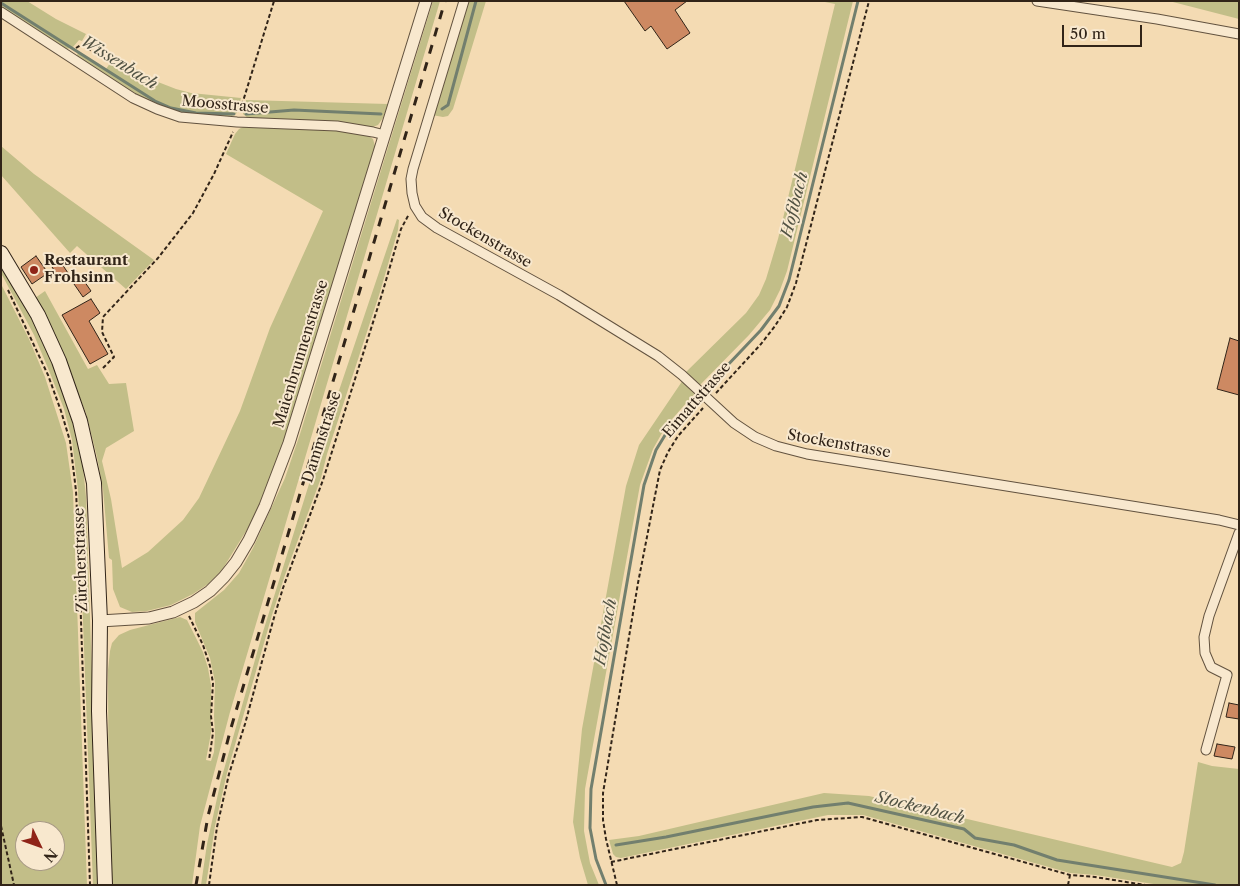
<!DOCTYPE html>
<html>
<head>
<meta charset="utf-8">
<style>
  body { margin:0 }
  #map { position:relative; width:1240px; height:886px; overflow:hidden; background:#f4dbb3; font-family:"Libre Caslon Text",serif }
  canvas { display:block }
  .frame { position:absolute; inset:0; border:2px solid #312418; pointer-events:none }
  .north { position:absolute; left:15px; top:821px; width:50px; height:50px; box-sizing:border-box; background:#f8e8ce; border:1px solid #a89a85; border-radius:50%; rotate:132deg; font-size:14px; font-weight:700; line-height:20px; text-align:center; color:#312418 }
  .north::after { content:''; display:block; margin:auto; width:18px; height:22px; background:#8f2418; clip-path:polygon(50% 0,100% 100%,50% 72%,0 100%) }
  .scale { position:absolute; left:1062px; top:25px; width:80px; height:22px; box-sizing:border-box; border:2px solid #312418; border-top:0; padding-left:6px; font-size:15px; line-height:18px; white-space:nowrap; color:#312418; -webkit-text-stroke:4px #f8e8ce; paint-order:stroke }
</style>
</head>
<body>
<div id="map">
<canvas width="1240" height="886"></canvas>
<div class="frame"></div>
<div class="north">N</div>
<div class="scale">50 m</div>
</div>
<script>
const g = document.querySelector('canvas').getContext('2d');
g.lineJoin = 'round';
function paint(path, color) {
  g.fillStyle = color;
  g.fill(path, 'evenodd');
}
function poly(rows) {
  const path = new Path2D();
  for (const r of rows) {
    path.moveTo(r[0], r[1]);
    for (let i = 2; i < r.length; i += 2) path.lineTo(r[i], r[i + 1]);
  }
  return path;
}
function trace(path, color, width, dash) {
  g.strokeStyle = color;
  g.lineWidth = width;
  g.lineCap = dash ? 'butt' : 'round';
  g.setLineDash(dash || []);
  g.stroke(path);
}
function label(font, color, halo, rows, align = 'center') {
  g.font = font + ' "Libre Caslon Text",serif';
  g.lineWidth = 4;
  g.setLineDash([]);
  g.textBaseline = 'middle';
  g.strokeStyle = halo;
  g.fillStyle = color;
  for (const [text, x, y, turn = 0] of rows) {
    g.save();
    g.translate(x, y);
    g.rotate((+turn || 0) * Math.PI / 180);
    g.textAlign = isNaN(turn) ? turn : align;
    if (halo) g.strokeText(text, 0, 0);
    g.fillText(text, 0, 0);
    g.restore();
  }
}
paint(poly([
  [1,1,27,1,56,19,86,34,82,41,79,40,73,47,67,49,1,8],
  [433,1,440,1,230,712,200,826,192,885,109,885,108,670,110,651,112,643,119,635,130,630,180,617,187,620,203,652,208,668,211,685,211,733,206,760,211,761,214,752,215,734,214,716,215,682,210,658,195,622,195,613,224,590,239,573,253,548,285,478,300,434],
  [467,1,486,1,453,109,448,116,443,117,432,115],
  [820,1,853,1,787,271,780,290,770,310,749,335,699,386,685,373,746,313,759,295,766,279,778,239,835,4],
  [1169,1,1239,1,1239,19],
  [78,51,106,69,115,56,158,82,176,89,191,93,241,98,237,113,230,117,192,115,174,111,151,103,80,59,77,56],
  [246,100,388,104,383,118,378,125,370,128,249,119,243,114],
  [245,126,335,130,367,135,373,139,375,146,284,441,269,482,251,523,222,570,208,584,193,594,171,605,147,611,132,612,120,607,113,589,112,560,109,558,103,489,97,457,86,413,68,368,35,298,45,291,88,369,97,365,109,384,126,383,134,431,106,448,102,461,111,499,122,568,148,552,183,520,199,498,240,411,270,328,323,211,226,154,235,134,239,129],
  [1,146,34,174,154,260,126,289,77,246,70,253,1,175],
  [397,219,399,220,398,230,380,292,327,454,321,478,285,575,272,615,227,773,215,826,206,885,201,885,207,844,221,780,262,635,328,423],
  [1,266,31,316,50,357,71,414,83,467,86,497,99,885,93,885,78,490,72,440,64,409,50,373,34,335,1,273],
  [1,284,29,339,45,377,66,443,73,492,87,885,1,885],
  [25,831,55,831,55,861,25,861],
  [683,380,696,392,666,426,653,449,640,485,585,789,584,831,590,863,599,885,588,885,580,858,573,822,582,729,626,486,639,445],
  [1198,762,1212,766,1239,769,1239,885,1160,885,1095,875,1070,873,863,815,828,815,621,858,616,857,613,854,609,840,639,836,824,793,869,796,1172,867,1181,863,1184,852]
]), '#c2be88');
trace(poly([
  [1,3,155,101,171,108,196,113,234,114],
  [442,109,448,105,476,1],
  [246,114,294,110,381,114],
  [705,389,761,330,779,306,789,280,858,1],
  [616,845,666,837,813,807,848,803,964,829,975,838,1014,845,1057,860,1215,885],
  [606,885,596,859,590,828,591,789,644,485,656,450,670,427,697,397]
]), '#727f6e', 3);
const building = poly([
  [624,1,687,1,675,10,690,33,667,49,651,26,645,31,624,1],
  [36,256,48,273,32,284,21,267,36,256],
  [60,261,70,276,62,282,52,267,60,261],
  [82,278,91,291,83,297,74,284,82,278],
  [91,299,100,313,89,321,108,354,90,364,62,315,91,299],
  [1230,338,1239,341,1239,395,1217,389,1230,338],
  [1229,703,1239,705,1239,719,1226,717,1229,703],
  [1217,744,1235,747,1232,759,1214,756,1217,744]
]);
paint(building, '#cd8962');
trace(building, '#312418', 1);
const minor = poly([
  [464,1,413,169,411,179,412,193,415,206,422,217,437,228,559,295,658,356,682,375,734,423,755,437,776,446,807,454,1219,520,1239,525],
  [1037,1,1157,19,1239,34],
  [1,12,133,98,157,109,180,117,237,122,337,126,373,132,385,135],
  [1206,750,1227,675,1211,667,1205,653,1204,637,1209,616,1239,533]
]);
const tertiary = poly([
  [100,621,149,618,173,612,194,602,210,591,224,577,236,562,249,540,265,506,289,443,426,1]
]);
const secondary = poly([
  [1,253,38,315,59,361,80,421,94,483,100,621,99,711,105,885]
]);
trace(minor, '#62523f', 11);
trace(tertiary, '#62523f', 13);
trace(secondary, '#312418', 16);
trace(poly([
  [76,48,81,45,94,52],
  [240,111,274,1],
  [8,290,48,375,61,411,70,441,76,491,78,533,90,885],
  [103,368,114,357,102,332,103,317,158,258,193,213,214,174,233,132],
  [716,393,761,344,775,326,787,307,796,283,869,1],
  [189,616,203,645,210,666,213,683,211,716,213,733,209,760],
  [1,826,14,885],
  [611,862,817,820,862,817,1070,875,1095,877,1145,885],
  [209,885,217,827,229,774,245,724,273,621,283,588,323,480,382,294,401,229,409,214],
  [617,885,606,839,603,820,603,793,638,583,660,470,668,452,678,436,703,408],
  [1068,885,1070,875]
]), '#312418', 2, [4, 2.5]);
trace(minor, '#f8e8ce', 9);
trace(tertiary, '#f8e8ce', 11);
trace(secondary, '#f8e8ce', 14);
trace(poly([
  [196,885,208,816,231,728,445,1]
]), '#312418', 3, [9, 9]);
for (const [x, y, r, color] of [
  [34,270,5,"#8f2418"]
]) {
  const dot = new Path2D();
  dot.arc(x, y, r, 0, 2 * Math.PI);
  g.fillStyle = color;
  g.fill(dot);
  trace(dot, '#f8e8ce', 2);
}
label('15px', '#312418', '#f8e8ce', [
  ["Moosstrasse",225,105,5],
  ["Stockenstrasse",485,238,30],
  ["Maienbrunnenstrasse",301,354,-73],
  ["Eimattstrasse",697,400,-49],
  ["Dammstrasse",322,437,-72],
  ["Stockenstrasse",839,444,10],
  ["Zürcherstrasse",81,560,-92]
]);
label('bold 15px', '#312418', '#f8e8ce', [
  ["Restaurant",44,261],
  ["Frohsinn",44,278]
], 'left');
label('italic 16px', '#515243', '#f8e8ce', [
  ["Wissenbach",119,63,32],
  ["Hofibach",795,205,-76],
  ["Hofibach",606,632,-80],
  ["Stockenbach",920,808,14]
]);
</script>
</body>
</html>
